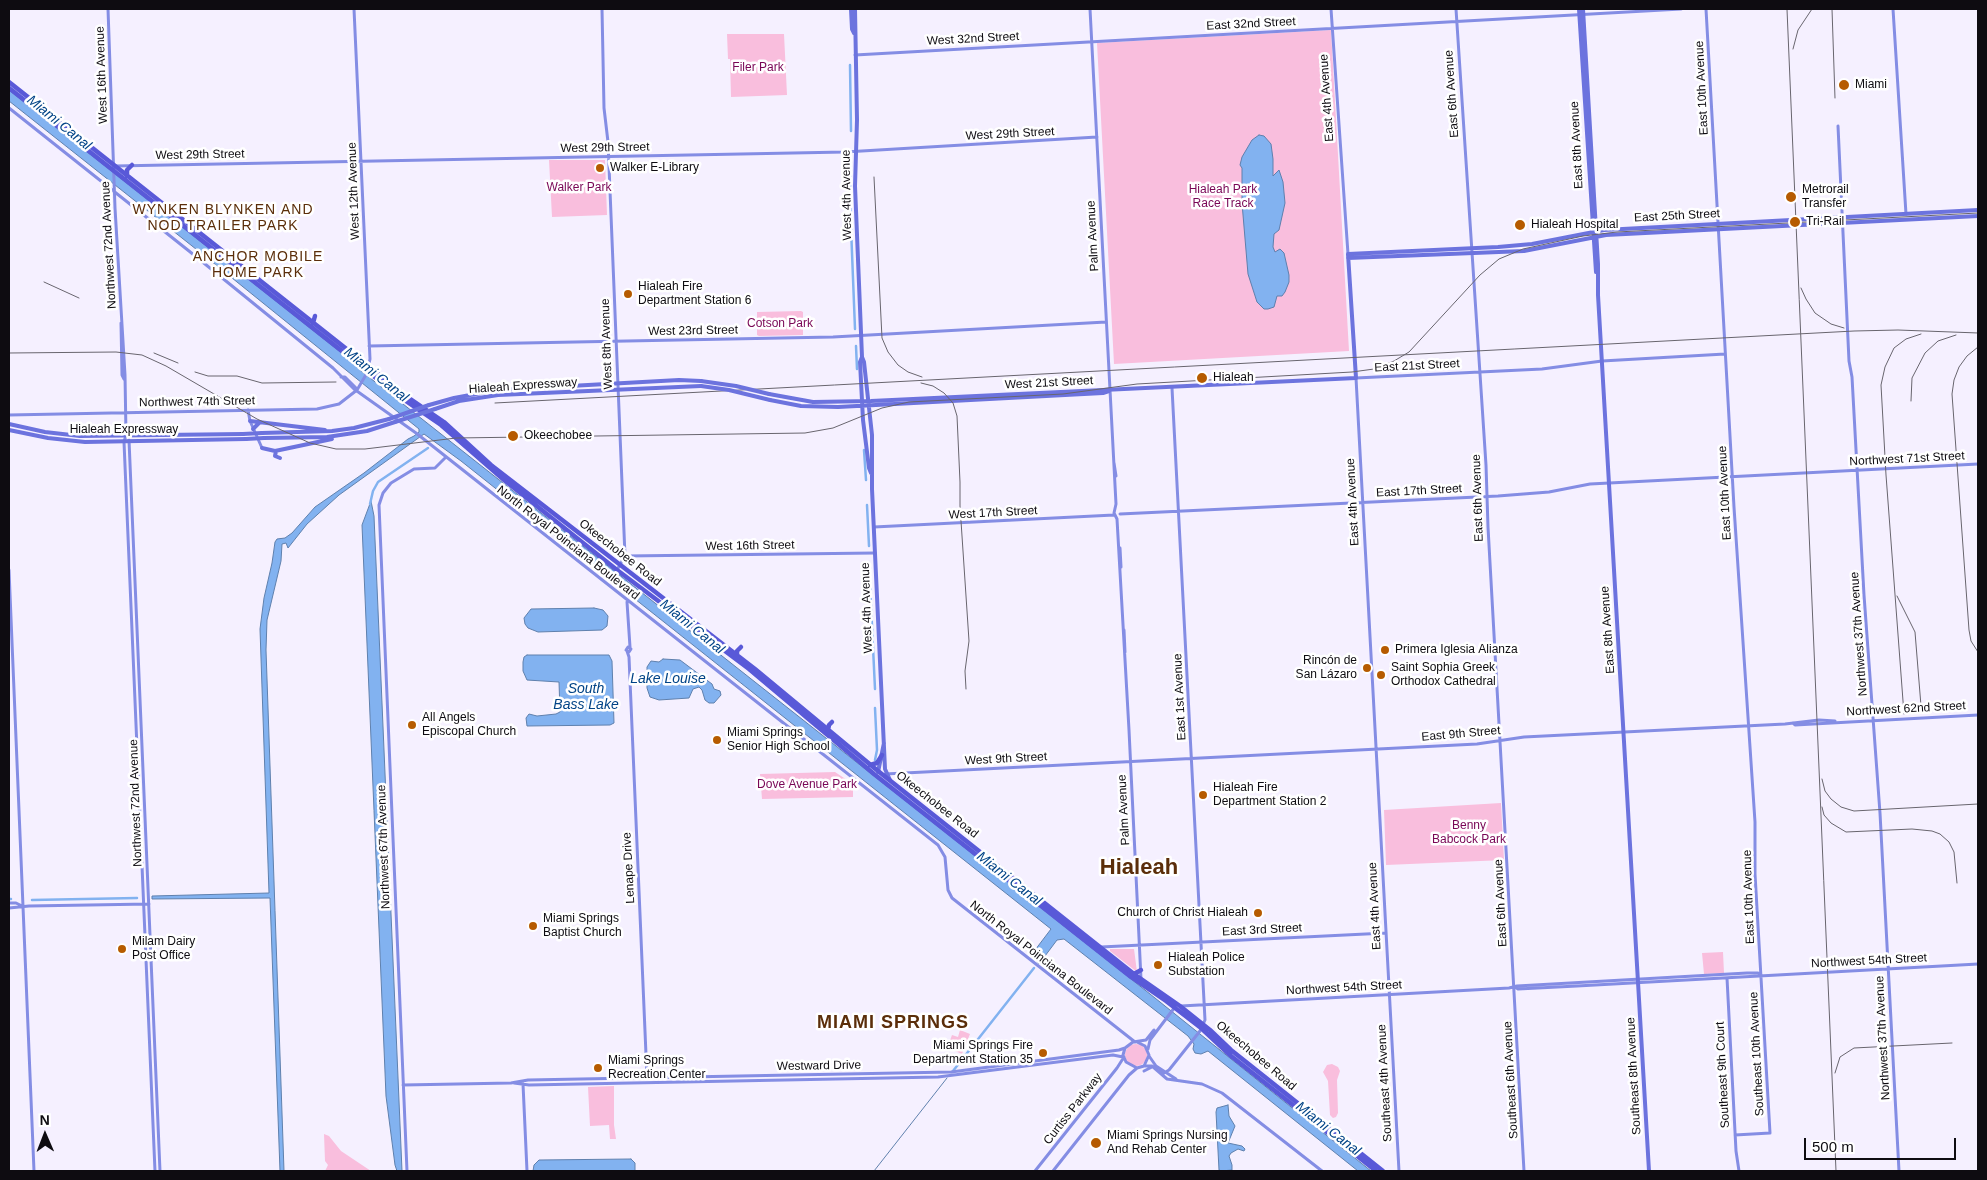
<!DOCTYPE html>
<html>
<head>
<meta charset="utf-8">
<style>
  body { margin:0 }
  #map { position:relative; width:1987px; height:1180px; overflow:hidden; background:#f5f0ff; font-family:Arial,sans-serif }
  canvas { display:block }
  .frame { position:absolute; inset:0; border:10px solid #0e0c11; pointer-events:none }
  .north { position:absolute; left:20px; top:1110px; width:50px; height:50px; -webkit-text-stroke:4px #fff; paint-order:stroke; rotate:359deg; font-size:14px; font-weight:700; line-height:20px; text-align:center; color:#0e0c11 }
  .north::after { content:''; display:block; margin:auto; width:18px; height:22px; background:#0e0c11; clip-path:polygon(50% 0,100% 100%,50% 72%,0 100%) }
  .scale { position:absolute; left:1804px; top:1138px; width:152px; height:22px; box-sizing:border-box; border:2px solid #0e0c11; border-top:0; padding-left:6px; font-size:15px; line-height:18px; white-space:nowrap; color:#0e0c11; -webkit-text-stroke:4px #fff; paint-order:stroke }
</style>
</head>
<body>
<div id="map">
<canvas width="1987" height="1180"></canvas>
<div class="frame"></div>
<div class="north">N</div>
<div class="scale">500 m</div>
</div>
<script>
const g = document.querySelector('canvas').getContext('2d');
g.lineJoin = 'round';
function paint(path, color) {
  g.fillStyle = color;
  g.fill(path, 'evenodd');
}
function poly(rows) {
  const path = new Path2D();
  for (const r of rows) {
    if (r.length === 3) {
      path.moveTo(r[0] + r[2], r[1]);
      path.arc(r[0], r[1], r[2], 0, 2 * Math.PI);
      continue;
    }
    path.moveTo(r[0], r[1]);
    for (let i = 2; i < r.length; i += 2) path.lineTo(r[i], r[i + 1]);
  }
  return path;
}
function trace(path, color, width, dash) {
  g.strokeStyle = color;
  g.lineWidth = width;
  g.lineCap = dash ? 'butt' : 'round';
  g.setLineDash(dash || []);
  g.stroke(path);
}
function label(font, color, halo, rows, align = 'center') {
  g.font = font + ' Arial,sans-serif';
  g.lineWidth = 5;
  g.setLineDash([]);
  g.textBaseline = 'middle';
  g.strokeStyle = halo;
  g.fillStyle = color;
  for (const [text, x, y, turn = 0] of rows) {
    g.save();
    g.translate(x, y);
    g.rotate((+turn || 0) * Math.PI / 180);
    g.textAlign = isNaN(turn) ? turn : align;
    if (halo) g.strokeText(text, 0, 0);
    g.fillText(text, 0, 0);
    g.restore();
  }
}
paint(poly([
  [1331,30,1349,351,1114,364,1097,43],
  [727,34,784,34,787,95,731,97,730,59,728,59],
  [549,160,605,160,607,215,552,217],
  [801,311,803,312,803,335,759,336,757,335,757,312],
  [835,772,853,784,853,797,762,799,760,774],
  [1501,803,1504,860,1386,865,1384,810],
  [1110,949,1134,949,1137,972,1110,951],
  [1723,952,1724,973,1704,974,1702,953],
  [960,1030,970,1034,962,1054,953,1050,954,1048,948,1046,952,1035,958,1037],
  [1136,1055,11],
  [1332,1064,1338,1067,1340,1071,1337,1080,1338,1113,1336,1117,1333,1118,1330,1115,1328,1081,1323,1072,1327,1065],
  [614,1086,614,1125,616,1139,610,1139,609,1125,590,1126,588,1087],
  [324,1134,329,1136,341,1151,371,1171,325,1171,328,1165,325,1161]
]), '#f9bedd');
const water = poly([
  [9,90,353,362,360,370,1150,994,1371,1171,1358,1171,1208,1051,1201,1054,1195,1053,1193,1049,1194,1044,1188,1036,1064,939,1057,940,1039,964,1032,954,1051,929,461,461,424,434,339,495,307,524,288,548,286,543,282,544,281,561,267,620,266,650,284,1171,280,1171,270,898,152,899,152,896,269,893,260,629,264,598,272,563,275,542,277,539,285,538,292,533,315,507,364,473,408,439,414,436,419,432,419,429,211,261,9,101,9,90],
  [1259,135,1264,136,1271,144,1273,159,1273,176,1279,170,1283,182,1285,203,1279,230,1274,234,1273,247,1275,252,1280,249,1284,253,1289,275,1289,282,1285,292,1282,296,1277,296,1274,307,1268,309,1264,309,1257,302,1248,274,1242,203,1242,168,1240,165,1242,157,1252,140,1259,135],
  [371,501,374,516,402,1171,397,1171,395,1165,386,1096,362,525,371,501],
  [594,608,603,610,608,616,607,626,602,630,538,632,528,628,525,624,524,618,531,609,594,608],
  [527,655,609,655,612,661,614,723,610,725,527,726,526,718,529,714,537,716,556,714,560,712,559,682,527,680,523,671,523,662,524,657,527,655],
  [663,659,680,660,712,684,714,689,720,691,721,695,714,703,709,703,705,700,702,690,699,687,693,689,689,698,659,700,650,697,647,688,647,667,651,661,659,662,663,659],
  [1228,1105,1229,1116,1235,1126,1228,1143,1242,1146,1245,1149,1244,1151,1238,1149,1231,1153,1229,1156,1232,1165,1232,1170,1221,1171,1219,1170,1216,1112,1217,1108,1228,1105],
  [631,1159,635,1163,635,1171,533,1171,534,1165,539,1160,631,1159]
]);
paint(water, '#82b2f0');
trace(water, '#5f80ad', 1);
trace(poly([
  [874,1171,947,1078]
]), '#5f80ad', 1);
trace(poly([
  [850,65,851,131],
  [850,162,850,202,855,329],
  [856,346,857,369],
  [864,450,866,480],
  [370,504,373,491,378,482,428,448],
  [867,505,869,546],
  [869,563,875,689],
  [875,760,877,750,875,708],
  [9,899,11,899],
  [32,900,137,898],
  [953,1071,1034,968]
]), '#82b2f0', 2.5);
trace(poly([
  [108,9,115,208,125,375,126,435,124,442,155,1171],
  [602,9,604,108,608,142,625,556,617,570],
  [1090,9,1116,504,1114,513,1117,519,1129,730],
  [1331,9,1348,254],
  [1456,9,1486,465,1488,527,1524,1171],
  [1706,9,1734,507,1755,822,1755,874,1770,1133,1735,1135],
  [1893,9,1906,214],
  [855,55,1681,9],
  [9,108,189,251,333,368,354,389,416,433,938,845,945,857,948,890,952,898,1135,1042],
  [1838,126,1849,361,1852,377,1864,595,1880,813,1899,1171],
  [115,166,845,152,1097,137],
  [121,323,122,375,124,379],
  [369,346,833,337,1106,322],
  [341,377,345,377,357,389],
  [248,410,250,421,262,448],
  [9,415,317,409,339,404,357,390,367,373,370,359,354,9],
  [129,440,160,1171],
  [1114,463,1116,476],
  [1120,514,1498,496,1549,492,1590,484,1978,464],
  [874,527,1114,515],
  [1120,548,1121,567],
  [625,556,875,553],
  [9,570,34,1171],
  [627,602,630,647],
  [1124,630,1125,652],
  [628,647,631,649,629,652,626,650,628,647],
  [627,651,629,657,647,1078],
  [1793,723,1795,725,1978,715],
  [1129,730,1141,979],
  [885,774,1477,744,1524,737,1785,724,1819,720,1835,721],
  [9,903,16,903,22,906],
  [9,908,29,906,149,904],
  [1101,947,1386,933],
  [1727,978,1736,1151,1739,1171],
  [1515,987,1518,989,1577,986,1978,964],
  [1181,1006,1509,988,1517,986,1747,973,1758,973,1761,975],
  [1137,1042,1145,1046,1149,1055,1144,1066,1137,1068,1126,1062,1123,1055,1125,1048,1133,1042,1146,1040,1154,1030],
  [1148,1049,1150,1040,1175,1007],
  [1149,1056,1156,1066,1176,1079],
  [1144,1066,1152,1066,1167,1079,1202,1084,1222,1093,1322,1171],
  [1144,1071,1152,1067],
  [1158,1071,1164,1073,1169,1070,1200,1031,1205,1020,1172,388],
  [514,1083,529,1085,938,1077,1113,1055,1123,1057],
  [523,1084,527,1171],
  [403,1085,511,1083,528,1080,951,1072,1119,1050,1125,1048],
  [407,1171,379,505,383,493,391,483,414,469,435,468,446,457],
  [1035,1171,1117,1068,1124,1057],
  [1053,1171,1129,1075,1137,1068],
  [1399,1171,1356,378,1542,369,1602,361,1725,354]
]), '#848de4', 3);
trace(poly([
  [851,9,852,29,854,33],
  [855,9,857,120,855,186,862,357,860,362,863,420,869,468,871,473],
  [1579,9,1596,272],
  [1583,9,1598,264,1598,295,1649,1171],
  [1348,258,1524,251,1606,235,1978,216],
  [862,357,864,362,872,435,872,489,885,769,890,780],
  [769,394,813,402,871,401,1356,378,1348,254,1498,247,1532,244,1604,230,1978,210],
  [770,400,801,406,838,407,1103,393,1109,391],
  [429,405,454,398,497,390,679,380,701,381],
  [435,409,459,401,498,395,701,386],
  [250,421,325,430],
  [9,424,45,432,80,436,243,434],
  [253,429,259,423],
  [9,430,48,438,85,442,246,439],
  [262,433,332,431,354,428,389,419],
  [264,438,327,437,367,431,395,422],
  [262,448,275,451,332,439],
  [276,451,275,456,280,458],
  [878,772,884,743]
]), '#6c73de', 4);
trace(poly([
  [9,82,406,396,444,422,491,465,755,669,878,771,1134,974,1180,1006,1210,1030,1231,1050,1383,1171],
  [9,88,400,397,441,425,504,480,617,570,749,669,874,774,1131,977,1166,1001,1201,1028,1231,1056,1376,1171],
  [127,176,127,170,132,165],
  [313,323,315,316],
  [737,655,737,651,741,647],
  [828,730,829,725,832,722],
  [870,765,877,763,882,755],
  [1134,974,1141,970]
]), '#5959d8', 4.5);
trace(poly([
  [1787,9,1836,1171],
  [1832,9,1835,98],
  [1793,49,1798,30,1812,9],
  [874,177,882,338,888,352,898,365,908,372,922,377],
  [44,282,79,298],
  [1801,288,1806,299,1815,313,1831,324,1844,328],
  [1978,347,1967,356,1959,367,1954,380,1952,394,1969,630,1971,641,1978,652],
  [9,353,116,352,142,355,166,366,257,419,310,443,336,449,365,449,456,438,805,433,833,428,882,408,909,402,1063,394,1137,384,1352,372,1374,369,1394,361,1409,352,1480,275,1499,259,1523,249,1583,236,1617,232,1978,213],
  [154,353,178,363],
  [195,372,208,376,237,376,262,383,336,382],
  [921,383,933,386,944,393,953,403,957,416,960,482,960,506,969,641,965,671,966,689],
  [1911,401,1912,378,1925,353,1938,341,1956,335],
  [495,403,1854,331,1898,330,1978,333],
  [1897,596,1915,632,1921,706],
  [1904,714,1886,475,1881,385,1885,367,1894,348,1906,339,1921,334],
  [1822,779,1825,791,1831,799,1841,807,1854,811,1978,804],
  [1822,807,1824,815,1831,823,1846,832,1912,829,1932,831,1940,834,1949,842,1954,852,1957,883],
  [1835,1073,1840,1057,1854,1048,1952,1043]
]), '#68656e', 1);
trace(poly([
  [701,381,736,386,769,394],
  [701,386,729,390,770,400],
  [389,419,429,405],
  [395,422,435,409],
  [243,434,262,433],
  [246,439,264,438]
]), '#6c73de', 4);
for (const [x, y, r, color] of [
  [1844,85,6,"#b65b00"],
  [600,168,5,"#b65b00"],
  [1791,197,6,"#b65b00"],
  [1795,222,6,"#b65b00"],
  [1520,225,6,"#b65b00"],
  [628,294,5,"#b65b00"],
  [1202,378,6,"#b65b00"],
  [513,436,6,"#b65b00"],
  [1385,650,5,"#b65b00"],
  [1367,668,5,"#b65b00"],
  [1381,675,5,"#b65b00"],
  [412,725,5,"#b65b00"],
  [717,740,5,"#b65b00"],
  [1203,795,5,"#b65b00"],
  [1258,913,5,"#b65b00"],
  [533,926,5,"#b65b00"],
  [122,949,5,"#b65b00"],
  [1158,965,5,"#b65b00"],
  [1043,1053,5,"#b65b00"],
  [598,1068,5,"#b65b00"],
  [1096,1143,6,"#b65b00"]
]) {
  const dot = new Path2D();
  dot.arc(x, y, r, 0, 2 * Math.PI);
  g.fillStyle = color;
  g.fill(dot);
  trace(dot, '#fff', 2);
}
label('12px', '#0e0c11', '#fff', [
  ["East 32nd Street",1251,24,-3],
  ["West 32nd Street",973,39,-3],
  ["West 16th Avenue",102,75,-92],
  ["East 10th Avenue",1702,88,-93],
  ["East 6th Avenue",1452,94,-94],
  ["East 4th Avenue",1327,98,-94],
  ["West 29th Street",1010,134,-3],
  ["East 8th Avenue",1577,145,-93],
  ["West 29th Street",605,148,-1],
  ["West 29th Street",200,155,-1],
  ["West 12th Avenue",354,191,-92],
  ["West 4th Avenue",847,195,-91],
  ["East 25th Street",1677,216,-3],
  ["Palm Avenue",1093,236,-93],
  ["Northwest 72nd Avenue",109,245,-93],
  ["West 23rd Street",693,331,-1],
  ["West 8th Avenue",607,344,-92],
  ["East 21st Street",1417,366,-3],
  ["West 21st Street",1049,383,-3],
  ["Hialeah Expressway",523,386,-4],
  ["Northwest 74th Street",197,402,-1],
  ["Hialeah Expressway",124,430],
  ["Northwest 71st Street",1907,459,-3],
  ["East 17th Street",1419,491,-3],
  ["East 10th Avenue",1725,493,-93],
  ["East 6th Avenue",1478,498,-92],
  ["East 4th Avenue",1353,502,-93],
  ["West 17th Street",993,513,-3],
  ["North Royal Poinciana Boulevard",568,543,38],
  ["West 16th Street",750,546,-1],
  ["Okeechobee Road",620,553,38],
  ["West 4th Avenue",867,608,-92],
  ["East 8th Avenue",1608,630,-94],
  ["Northwest 37th Avenue",1859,634,-94],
  ["East 1st Avenue",1180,697,-93],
  ["Northwest 62nd Street",1906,709,-3],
  ["East 9th Street",1461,734,-5],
  ["West 9th Street",1006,759,-3],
  ["Northwest 72nd Avenue",136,803,-92],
  ["Okeechobee Road",937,805,38],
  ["Palm Avenue",1124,810,-93],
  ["Northwest 67th Avenue",384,847,-92],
  ["Lenape Drive",629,868,-93],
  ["East 10th Avenue",1749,897,-92],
  ["East 6th Avenue",1501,903,-93],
  ["East 4th Avenue",1375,906,-93],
  ["East 3rd Street",1262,930,-3],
  ["North Royal Poinciana Boulevard",1041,958,38],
  ["Northwest 54th Street",1869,961,-3],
  ["Northwest 54th Street",1344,988,-3],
  ["Northwest 37th Avenue",1883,1038,-93],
  ["Southeast 10th Avenue",1757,1054,-93],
  ["Okeechobee Road",1256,1056,40],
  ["Westward Drive",819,1066,-1],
  ["Southeast 9th Court",1723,1075,-93],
  ["Southeast 8th Avenue",1634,1076,-93],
  ["Southeast 6th Avenue",1511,1080,-93],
  ["Southeast 4th Avenue",1385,1083,-93],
  ["Curtiss Parkway",1073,1109,-52]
]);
label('12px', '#790656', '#fff', [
  ["Filer Park",758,68],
  ["Walker Park",579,188],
  ["Hialeah Park",1223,190],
  ["Race Track",1223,204],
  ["Cotson Park",780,324],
  ["Dove Avenue Park",807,785],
  ["Benny",1469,826],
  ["Babcock Park",1469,840]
]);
label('12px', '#0e0c11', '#fff', [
  ["Miami",1855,85],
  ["Walker E-Library",610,168],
  ["Metrorail",1802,190],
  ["Transfer",1802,204],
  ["Tri-Rail",1806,222],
  ["Hialeah Hospital",1531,225],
  ["Hialeah Fire",638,287],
  ["Department Station 6",638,301],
  ["Hialeah",1213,378],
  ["Okeechobee",524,436],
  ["Primera Iglesia Alianza",1395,650],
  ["Rincón de",1357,661,"right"],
  ["San Lázaro",1357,675,"right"],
  ["Saint Sophia Greek",1391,668],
  ["Orthodox Cathedral",1391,682],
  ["All Angels",422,718],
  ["Episcopal Church",422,732],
  ["Miami Springs",727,733],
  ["Senior High School",727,747],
  ["Hialeah Fire",1213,788],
  ["Department Station 2",1213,802],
  ["Church of Christ Hialeah",1248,913,"right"],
  ["Miami Springs",543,919],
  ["Baptist Church",543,933],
  ["Milam Dairy",132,942],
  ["Post Office",132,956],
  ["Hialeah Police",1168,958],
  ["Substation",1168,972],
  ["Miami Springs Fire",1033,1046,"right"],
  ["Department Station 35",1033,1060,"right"],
  ["Miami Springs",608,1061],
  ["Recreation Center",608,1075],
  ["Miami Springs Nursing",1107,1136],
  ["And Rehab Center",1107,1150]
], 'left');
label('italic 14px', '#004386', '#fff', [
  ["Miami Canal",59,123,39],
  ["Miami Canal",376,375,39],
  ["Miami Canal",692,627,39],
  ["Lake Louise",668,679],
  ["South",586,689],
  ["Bass Lake",586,705],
  ["Miami Canal",1009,879,38],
  ["Miami Canal",1328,1129,38]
]);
g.letterSpacing = '1px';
label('14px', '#5b2e0a', '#fff', [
  ["WYNKEN BLYNKEN AND",223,210],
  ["NOD TRAILER PARK",223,226],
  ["ANCHOR MOBILE",258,257],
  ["HOME PARK",258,273]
]);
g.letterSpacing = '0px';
g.letterSpacing = '1px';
label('bold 18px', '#5b2e0a', '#fff', [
  ["MIAMI SPRINGS",893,1023]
]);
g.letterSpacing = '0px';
label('bold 22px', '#5b2e0a', '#fff', [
  ["Hialeah",1139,868]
]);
</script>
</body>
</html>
